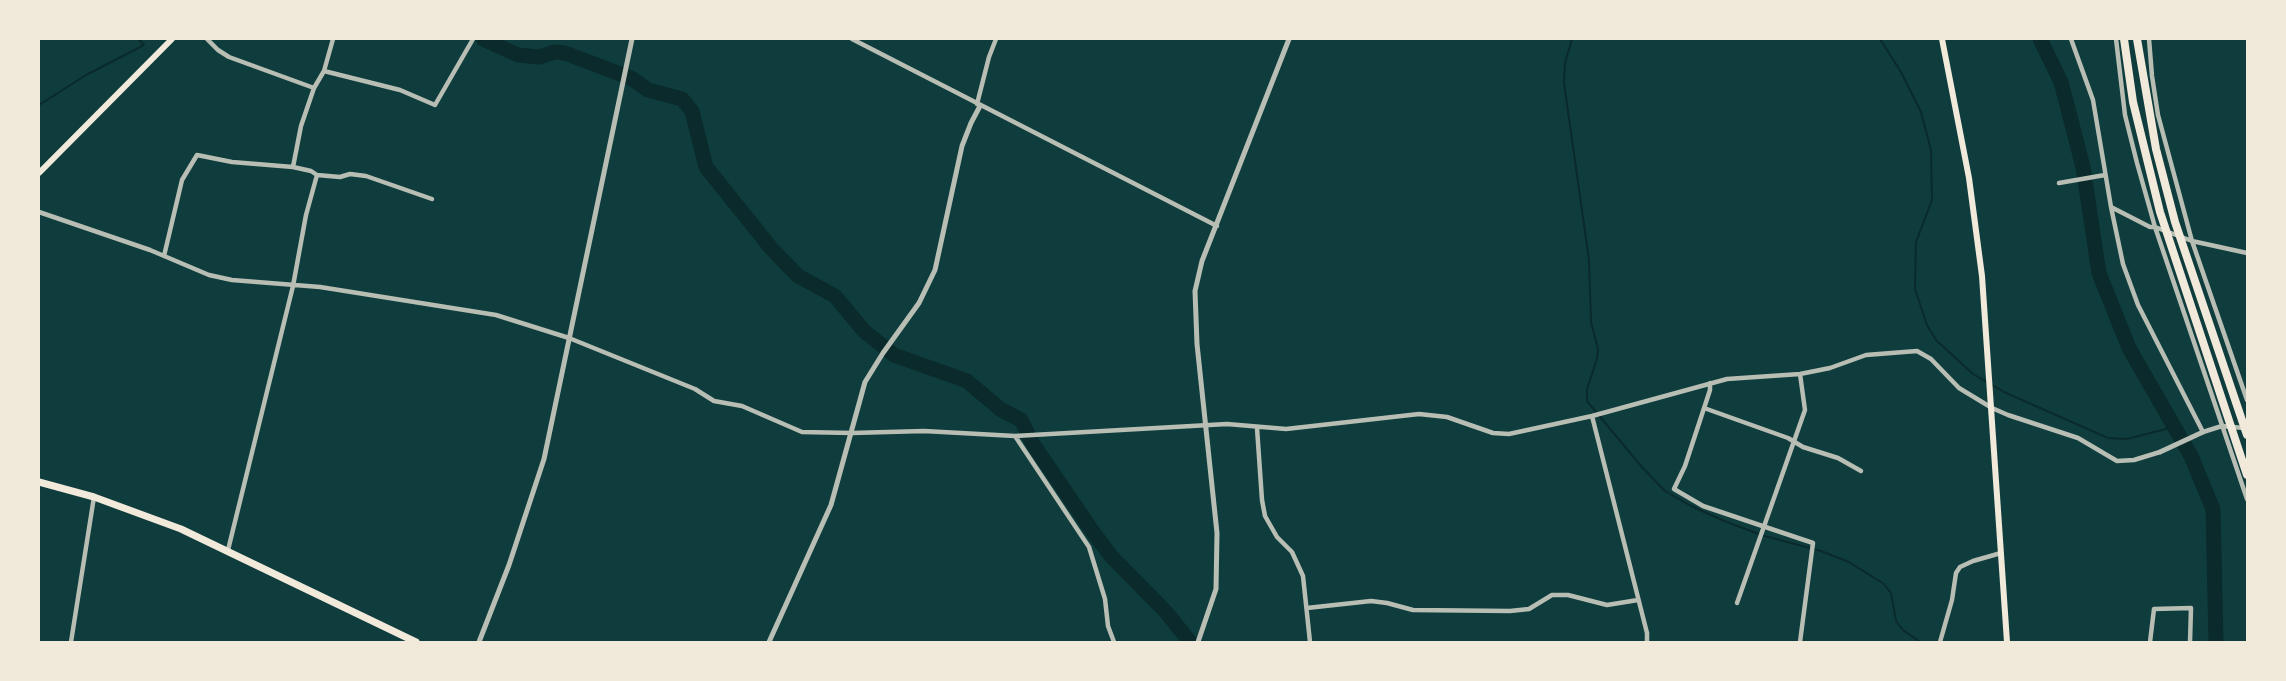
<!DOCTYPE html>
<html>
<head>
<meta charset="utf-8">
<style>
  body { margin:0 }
  #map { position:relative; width:2286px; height:681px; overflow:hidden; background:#0f3d3e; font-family:"Asap Condensed",sans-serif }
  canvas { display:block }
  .frame { position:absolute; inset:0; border:40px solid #f1e9da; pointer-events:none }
</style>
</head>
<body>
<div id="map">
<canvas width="2286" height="681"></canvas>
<div class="frame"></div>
</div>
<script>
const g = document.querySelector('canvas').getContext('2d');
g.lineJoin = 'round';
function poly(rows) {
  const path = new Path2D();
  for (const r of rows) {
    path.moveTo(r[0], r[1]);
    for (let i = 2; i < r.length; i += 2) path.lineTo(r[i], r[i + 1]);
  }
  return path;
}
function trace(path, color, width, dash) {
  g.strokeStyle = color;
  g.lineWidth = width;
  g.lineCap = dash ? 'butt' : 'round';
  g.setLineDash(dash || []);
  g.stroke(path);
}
trace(poly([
  [1572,39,1565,63,1564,83,1589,260,1591,322,1598,349,1597,359,1587,389,1587,401,1641,466,1665,491,1691,506,1722,520,1761,535,1821,551,1849,562,1884,584,1891,593,1896,621,1903,630,1920,642],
  [1880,39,1901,72,1921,112,1931,150,1932,200,1916,242,1915,289,1927,325,1936,340,1973,374,2004,392,2108,438,2127,439,2174,427],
  [39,105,86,75,144,45,138,39]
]), '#0a2a2b', 2);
trace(poly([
  [483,39,518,55,539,57,555,52,565,53,631,78,648,90,682,99,692,111,706,167,771,248,798,276,835,296,864,331,894,355,967,381,1000,409,1021,420,1033,444,1093,532,1111,556,1166,612,1190,642],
  [2040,39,2061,82,2083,167,2099,273,2129,348,2191,456,2213,509,2216,642]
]), '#0a2a2b', 15);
trace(poly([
  [207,39,218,50,229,57,314,88],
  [852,39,1217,226],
  [2071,39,2093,100,2111,207,2123,264,2138,305,2203,432,2222,426,2244,428],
  [2116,39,2125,115,2137,163,2155,227,2247,499],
  [2149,39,2152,76,2158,115,2192,241,2247,400],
  [324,71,333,39],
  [977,104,989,57,996,39],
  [293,167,301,126,314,88,324,71,400,90,435,105,473,39],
  [2059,183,2105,175],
  [2111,207,2150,227,2155,227,2192,241,2247,253],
  [39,212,150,250,209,275,232,280,320,287,496,315,569,338,695,389,714,401,742,406,802,432,852,433,924,431,1015,436,1227,424,1286,429,1419,414,1447,417,1493,433,1509,434,1592,416,1727,379,1800,374,1830,368,1866,355,1917,351,1931,359,1959,388,1992,408,2008,415,2078,438,2117,461,2134,460,2160,452],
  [164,256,182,180,197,155,232,162,293,167,311,171,317,175,340,177,350,174,366,176,432,199],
  [1710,383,1710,390,1685,466,1674,489,1703,506,1813,543,1800,642],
  [1704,408,1788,438,1803,447,1838,458,1861,471],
  [1592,416,1647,633,1647,642],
  [1257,428,1262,500,1265,516,1277,537,1292,552,1303,576,1310,642],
  [1015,436,1089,547,1105,599,1108,626,1114,642],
  [228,550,293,286,306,215,317,175],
  [1737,603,1805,410,1800,374],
  [1307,608,1371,601,1387,603,1413,610,1510,611,1529,609,1552,595,1568,595,1607,605,1638,600],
  [71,642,94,497],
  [1940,642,1952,600,1956,573,1960,567,1973,561,2001,553],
  [2150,642,2154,609,2191,608,2190,642]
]), '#b8beb3', 4.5);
trace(poly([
  [2160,452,2203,432],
  [479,642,509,565,544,459,632,39],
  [769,642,831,505,865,382,883,353,919,303,935,270,962,146,971,123,980,106],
  [1198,642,1216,589,1217,533,1197,344,1195,291,1202,261,1289,39]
]), '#b8beb3', 5);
trace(poly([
  [1942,39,1969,178,1982,276,2007,642],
  [39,173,172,39]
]), '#f1e9da', 6);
trace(poly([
  [39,482,94,497,181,529,416,642]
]), '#f1e9da', 7);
trace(poly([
  [2124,39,2133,102,2160,212,2247,475],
  [2137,39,2156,149,2175,222,2247,435]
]), '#f1e9da', 8);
</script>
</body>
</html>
